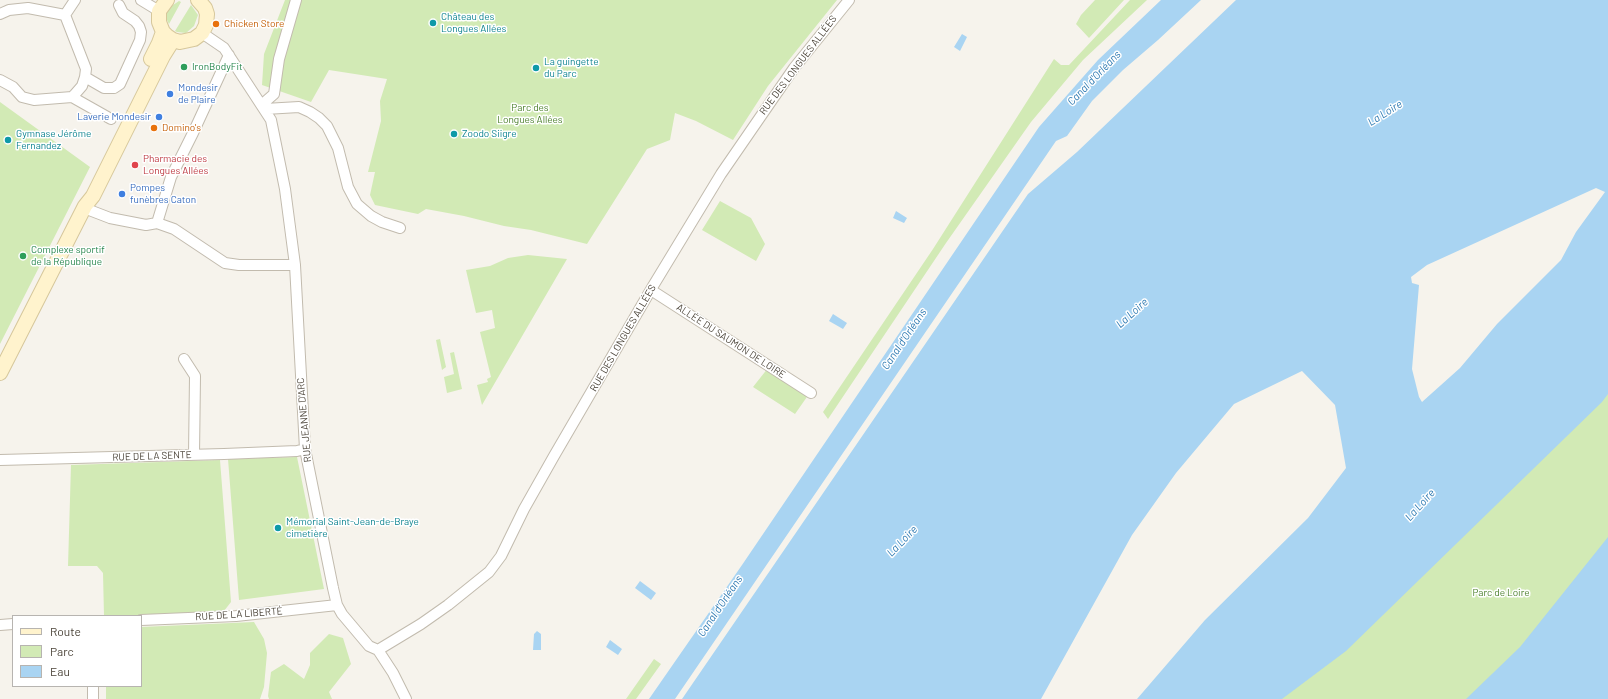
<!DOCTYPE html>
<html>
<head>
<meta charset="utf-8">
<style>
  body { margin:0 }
  #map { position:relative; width:1608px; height:699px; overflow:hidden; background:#f6f3ec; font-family:Barlow,sans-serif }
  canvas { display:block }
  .legend { position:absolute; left:12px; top:615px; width:130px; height:72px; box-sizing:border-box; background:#fff; border:1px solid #b7b4b0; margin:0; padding:5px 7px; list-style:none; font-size:12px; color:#4b4439 }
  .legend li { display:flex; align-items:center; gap:8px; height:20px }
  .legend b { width:20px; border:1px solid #b7b4b0 }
</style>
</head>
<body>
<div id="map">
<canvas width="1608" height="699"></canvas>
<ul class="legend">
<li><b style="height:5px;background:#fff3cd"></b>Route</li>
<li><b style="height:11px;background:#d2eab5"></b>Parc</li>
<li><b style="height:11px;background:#a9d4f2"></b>Eau</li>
</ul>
</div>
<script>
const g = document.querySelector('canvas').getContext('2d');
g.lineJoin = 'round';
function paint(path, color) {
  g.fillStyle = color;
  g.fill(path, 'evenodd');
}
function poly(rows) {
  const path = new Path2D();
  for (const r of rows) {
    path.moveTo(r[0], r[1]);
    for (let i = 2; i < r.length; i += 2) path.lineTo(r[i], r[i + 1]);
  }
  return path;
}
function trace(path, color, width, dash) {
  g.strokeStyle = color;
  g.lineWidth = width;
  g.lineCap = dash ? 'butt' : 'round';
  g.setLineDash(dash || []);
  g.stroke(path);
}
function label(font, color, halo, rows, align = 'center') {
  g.font = font + ' Barlow,sans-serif';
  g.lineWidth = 3;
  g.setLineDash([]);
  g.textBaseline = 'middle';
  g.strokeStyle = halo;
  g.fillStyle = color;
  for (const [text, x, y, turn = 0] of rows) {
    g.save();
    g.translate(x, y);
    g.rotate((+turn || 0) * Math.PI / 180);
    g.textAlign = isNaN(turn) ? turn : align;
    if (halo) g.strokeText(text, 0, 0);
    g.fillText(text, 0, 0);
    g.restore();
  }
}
paint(poly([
  [285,0,837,0,768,86,733,140,696,121,675,113,670,140,647,149,587,244,531,230,504,226,464,216,426,209,418,214,375,205,370,195,375,172,368,172,381,121,380,101,387,79,329,70,311,102,262,85,264,54],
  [1095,0,1124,0,1089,38,1076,24,1081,15],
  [1130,0,1147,0,1083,60,1031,122,946,243,828,419,823,412,933,249,1054,59,1061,65,1069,65],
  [179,1,181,2,169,24,167,20,167,12,173,5],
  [191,5,198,15,194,26,186,33,177,32,175,31],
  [0,102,90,167,0,344],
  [720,201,751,218,765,244,756,261,702,230],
  [528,255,567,259,482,405,477,385,488,382,487,379,491,377,480,332,495,328,492,310,476,313,466,270,490,266,508,258],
  [1608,335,1608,699,1248,699],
  [440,339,446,367,442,370,436,340],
  [454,352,462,389,447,393,444,377,454,374,450,353],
  [768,368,809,394,795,414,753,387],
  [297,457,324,589,239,600,228,459],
  [220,460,231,602,224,611,165,616,104,616,103,573,97,566,68,566,71,465],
  [254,622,264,639,267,653,264,687,260,699,106,699,106,686,141,686,141,627],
  [329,634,343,638,351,664,329,692,332,699,269,699,268,696,271,672,284,664,304,679,310,665,310,653],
  [654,659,661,664,636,699,626,699]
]), '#d2eab5');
paint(poly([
  [1161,0,1201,0,1158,40,1123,70,1092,101,1067,136,1056,141,675,699,649,699,742,565,1039,127,1098,60],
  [1236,0,1608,0,1608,394,1602,402,1346,651,1282,699,1137,699,1205,620,1308,518,1346,468,1335,405,1302,371,1234,404,1176,473,1132,535,1041,699,682,699,1028,194,1077,152],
  [1596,188,1605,192,1576,232,1561,260,1497,324,1460,368,1422,402,1419,397,1412,369,1419,285,1412,283,1411,277,1427,265],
  [962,34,967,37,960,51,954,47],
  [896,211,907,218,904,223,893,218],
  [833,314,847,323,843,329,829,321],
  [1608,537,1608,699,1466,699,1520,647],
  [640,581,656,593,651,600,635,588],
  [537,631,541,634,541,650,533,650,534,634],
  [610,640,622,649,618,655,606,647]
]), '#a9d4f2');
const street = poly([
  [141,0,159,11],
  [0,14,9,10,28,8,65,15],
  [65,15,75,0],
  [202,33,224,48,271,120,285,189,295,265,305,449,333,588,337,605,342,614,369,646,378,650,393,673,406,699],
  [85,77,104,88,114,88,120,84,140,40,141,32,139,26,135,21,123,13,119,5],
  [0,80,13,87,22,97,34,100,72,97,75,94,82,86,85,77,86,69,65,15],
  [72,97,111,119],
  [266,101,274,94,279,59,296,0],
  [265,109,299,107,310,112,319,118,327,126,338,148,348,187,357,204,371,216,382,222,400,228],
  [84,208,110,218,146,225,157,223,174,229,225,263,239,265,295,265],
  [157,223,171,177,193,133,229,55],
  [651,290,811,393],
  [184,359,195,376,194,455],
  [0,460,224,454,297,451,305,449],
  [141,620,236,616,337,605],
  [0,625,13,624],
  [378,650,421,624,448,605,489,572,501,556,524,509,554,456,653,286,721,174,794,68,849,0],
  [93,686,93,699]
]);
const secondary = poly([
  [167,0,159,11,159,22,163,32,167,36,173,40,180,42,194,39,202,33,206,25,207,14,205,8,198,0],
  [151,59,159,43,163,32],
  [0,373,85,206,93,196,163,56,173,40]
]);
trace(street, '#c2bbae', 12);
trace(secondary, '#d6c79b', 16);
trace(street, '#fff', 10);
trace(secondary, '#fff3cd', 14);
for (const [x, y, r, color] of [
  [433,23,4,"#0f9aa8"],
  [216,24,4,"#e8710a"],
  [184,67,4,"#2e9e5b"],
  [536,68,4,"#0f9aa8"],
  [170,94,4,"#3f7fe0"],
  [159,117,4,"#3f7fe0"],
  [154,128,4,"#e8710a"],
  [454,134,4,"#0f9aa8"],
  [8,140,4,"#0f9aa8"],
  [135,165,4,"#e0444e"],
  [122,194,4,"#3f7fe0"],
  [23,256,4,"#2e9e5b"],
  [278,528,4,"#0f9aa8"]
]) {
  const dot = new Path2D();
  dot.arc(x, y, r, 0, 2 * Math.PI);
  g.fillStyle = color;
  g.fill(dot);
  trace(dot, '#fff', 1.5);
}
label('10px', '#0d838f', '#fff', [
  ["Château des",441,17],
  ["Longues Allées",441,29],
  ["La guingette",544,62],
  ["du Parc",544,74],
  ["Gymnase Jérôme",16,134],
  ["Fernandez",16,146],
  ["Zoodo Siigre",462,134],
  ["Mémorial Saint-Jean-de-Braye",286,522],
  ["cimetière",286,534]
], 'left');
label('10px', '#c56008', '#fff', [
  ["Chicken Store",224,24],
  ["Domino's",162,128]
], 'left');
label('10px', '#4b4439', '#fff', [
  ["RUE DES LONGUES ALLÉES",798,65,-53],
  ["RUE DES LONGUES ALLÉES",623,338,-60],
  ["ALLÉE DU SAUMON DE LOIRE",731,341,33],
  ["RUE JEANNE D'ARC",304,420,-95],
  ["RUE DE LA SENTE",152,456,-2],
  ["RUE DE LA LIBERTÉ",239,614,-4]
]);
label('10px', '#27864d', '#fff', [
  ["IronBodyFit",192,67],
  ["Complexe sportif",31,250],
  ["de la République",31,262]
], 'left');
label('10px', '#366cbe', '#fff', [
  ["Mondesir",178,88],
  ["de Plaire",178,100],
  ["Laverie Mondesir",151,117,"right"],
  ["Pompes",130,188],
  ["funèbres Caton",130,200]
], 'left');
label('10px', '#4a7f2a', '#fff', [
  ["Parc des",530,108],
  ["Longues Allées",530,120],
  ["Parc de Loire",1501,593]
]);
label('10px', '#be3a42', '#fff', [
  ["Pharmacie des",143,159],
  ["Longues Allées",143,171]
], 'left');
label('italic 11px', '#2e7ab2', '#fff', [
  ["Canal d'Orléans",1094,78,-46],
  ["La Loire",1385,113,-32],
  ["La Loire",1132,313,-42],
  ["Canal d'Orléans",904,339,-56],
  ["La Loire",1420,505,-48],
  ["La Loire",902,541,-46],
  ["Canal d'Orléans",720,606,-56]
]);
</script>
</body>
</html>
